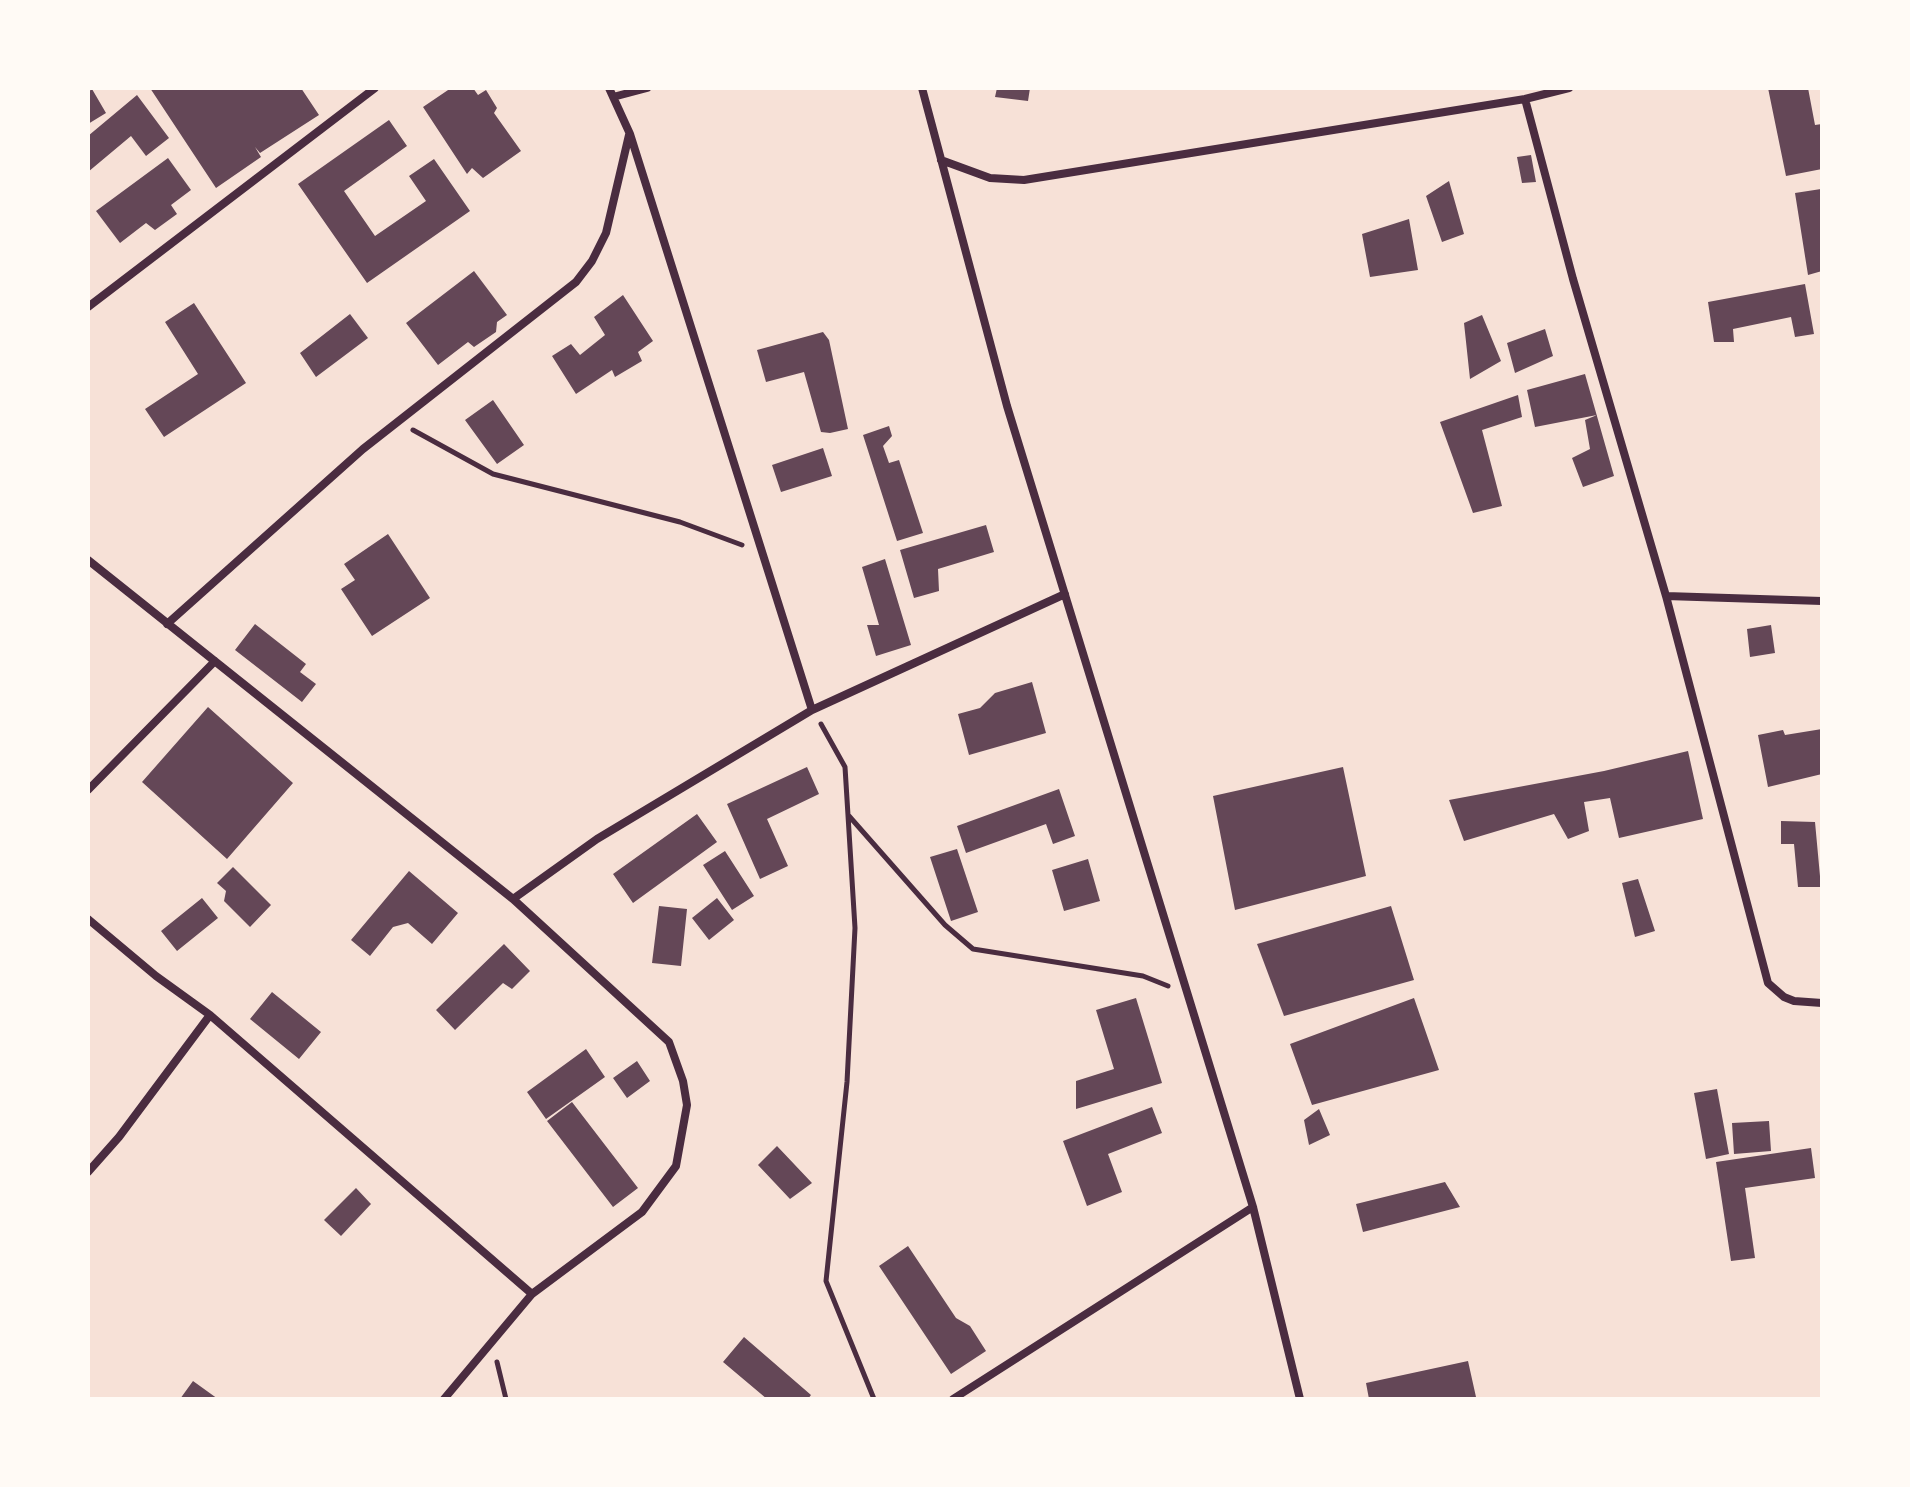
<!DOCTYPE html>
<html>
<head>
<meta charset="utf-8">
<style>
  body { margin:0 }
  #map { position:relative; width:1910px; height:1487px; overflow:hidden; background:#f7e1d7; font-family:"IBM Plex Sans",sans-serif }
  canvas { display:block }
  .frame { position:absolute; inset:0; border:90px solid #fffaf5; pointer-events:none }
</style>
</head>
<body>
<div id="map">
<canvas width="1910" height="1487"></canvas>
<div class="frame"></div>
</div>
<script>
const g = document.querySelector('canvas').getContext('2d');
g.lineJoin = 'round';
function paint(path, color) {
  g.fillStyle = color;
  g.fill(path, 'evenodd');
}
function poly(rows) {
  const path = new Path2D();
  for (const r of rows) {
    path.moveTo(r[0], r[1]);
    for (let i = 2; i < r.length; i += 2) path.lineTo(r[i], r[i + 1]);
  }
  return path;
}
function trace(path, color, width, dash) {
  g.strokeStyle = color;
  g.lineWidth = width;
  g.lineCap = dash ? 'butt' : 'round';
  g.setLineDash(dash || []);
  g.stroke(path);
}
paint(poly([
  [150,88,301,88,319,115,260,153,255,147,261,157,216,188],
  [451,88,473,88,478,95,486,90,497,108,494,113,521,151,483,178,472,168,467,174,423,107],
  [997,88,1030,88,1028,101,995,97],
  [1768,88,1808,88,1815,125,1822,124,1822,169,1786,176],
  [92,89,106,113,88,124,88,92],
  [137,95,169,138,146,156,131,136,88,172,88,136],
  [389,120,407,146,344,191,375,236,426,201,409,176,434,159,470,211,367,283,298,184],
  [1531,155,1536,182,1522,183,1517,157],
  [168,158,191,190,171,205,177,214,155,230,146,223,120,243,96,211],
  [1449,181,1464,234,1442,242,1426,196],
  [1821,189,1822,271,1808,275,1795,193],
  [1409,219,1418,270,1370,277,1362,234],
  [474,271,507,315,497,322,496,332,474,347,468,342,438,365,406,323],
  [1805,284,1814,334,1795,337,1791,317,1733,329,1734,342,1714,342,1708,302],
  [623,295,653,341,638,352,642,361,615,377,612,370,576,394,552,356,571,344,580,355,605,335,594,317],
  [194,303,246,383,164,437,145,409,198,374,165,322],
  [350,314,368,338,316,377,300,353],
  [1482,315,1501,361,1470,379,1464,323],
  [1545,329,1553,356,1515,373,1507,343],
  [823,332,829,340,848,429,830,433,821,432,804,372,766,382,757,350],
  [1585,374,1614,476,1583,487,1572,458,1590,449,1585,420,1597,415,1535,427,1527,390],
  [1518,395,1522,417,1482,430,1502,506,1473,513,1440,422],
  [493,400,524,445,497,464,465,420],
  [889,426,892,436,883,446,889,463,899,460,923,533,897,541,863,435],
  [823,448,832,476,781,492,772,465],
  [986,525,994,552,938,569,939,591,914,598,900,550],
  [388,534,430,598,372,636,341,589,355,580,344,564],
  [885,559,911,645,876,656,867,625,879,625,862,567],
  [255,624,306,664,300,672,316,684,302,702,235,650],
  [1771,625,1775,653,1750,657,1747,629],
  [1032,682,1046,733,969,755,958,714,980,708,995,693],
  [208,707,293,783,227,859,142,782],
  [1822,729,1822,774,1768,787,1758,735,1783,730,1785,735],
  [1688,751,1703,819,1619,838,1610,798,1584,802,1589,831,1568,839,1554,814,1464,841,1449,800,1604,771],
  [807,767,819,794,767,819,788,866,760,879,727,804],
  [1343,767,1366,876,1235,910,1213,796],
  [1059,789,1075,836,1053,844,1046,824,966,853,957,826],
  [697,814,717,842,633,903,613,874],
  [1781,821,1815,822,1821,887,1798,887,1794,844,1781,844],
  [957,849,978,912,951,921,930,857],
  [725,851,754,896,732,910,703,865],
  [1088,859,1100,901,1064,911,1052,870],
  [233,867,271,905,250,927,224,901,226,891,217,883],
  [409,871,458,913,432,944,408,923,393,927,370,956,351,940],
  [1638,879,1655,931,1635,937,1622,883],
  [202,898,218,918,177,951,161,931],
  [717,898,734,920,709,940,692,918],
  [659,906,687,909,681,966,652,963],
  [1391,906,1414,980,1284,1016,1257,944],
  [504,944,530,971,512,989,503,983,455,1030,436,1010],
  [272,992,321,1032,299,1059,250,1019],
  [1136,998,1162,1083,1076,1109,1076,1081,1114,1069,1096,1010],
  [1414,998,1439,1070,1312,1105,1290,1044],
  [586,1049,605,1077,546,1119,527,1092],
  [637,1061,650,1081,627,1098,613,1078],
  [1717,1089,1729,1154,1706,1159,1694,1093],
  [572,1102,638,1188,613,1207,547,1121],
  [1152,1107,1162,1133,1108,1154,1122,1192,1087,1206,1063,1141],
  [1319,1109,1330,1135,1309,1145,1304,1120],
  [1769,1121,1771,1151,1734,1154,1732,1123],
  [777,1146,812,1183,790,1199,758,1165],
  [1811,1148,1815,1178,1745,1188,1755,1258,1731,1261,1716,1162],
  [1445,1182,1460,1207,1363,1232,1356,1204],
  [356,1188,371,1204,341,1236,324,1220],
  [908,1246,956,1318,970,1326,986,1351,951,1374,879,1266],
  [744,1337,811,1395,808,1399,767,1399,723,1362],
  [1468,1361,1476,1397,1369,1399,1366,1383],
  [193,1381,218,1399,180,1399]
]), '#644757');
trace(poly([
  [413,430,493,474,680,522,742,545],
  [821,724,845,767,855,928,847,1082,826,1281,874,1399],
  [849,816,945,925,973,949,1143,976,1168,986],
  [497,1362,506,1399]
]), '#4a2c40', 5);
trace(poly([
  [922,88,1007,406,1253,1207,1300,1399],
  [613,97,647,88],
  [1525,99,1573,279,1666,596,1768,983,1784,997,1794,1001,1822,1003],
  [941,160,990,178,1024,180,1525,99,1569,88],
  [88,307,375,88],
  [88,560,513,899,669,1042,683,1081,687,1105,676,1166,642,1212,532,1294,444,1399],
  [1666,596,1822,601],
  [167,624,363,449,576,282,592,261,606,233,629,135],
  [812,710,1065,594],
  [88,790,215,661],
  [513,899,597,839,812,710,630,134,609,88],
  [88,919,156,976,210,1015,532,1294],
  [88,1172,119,1137,210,1015],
  [953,1399,1253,1207]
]), '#4a2c40', 8);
</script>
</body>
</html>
